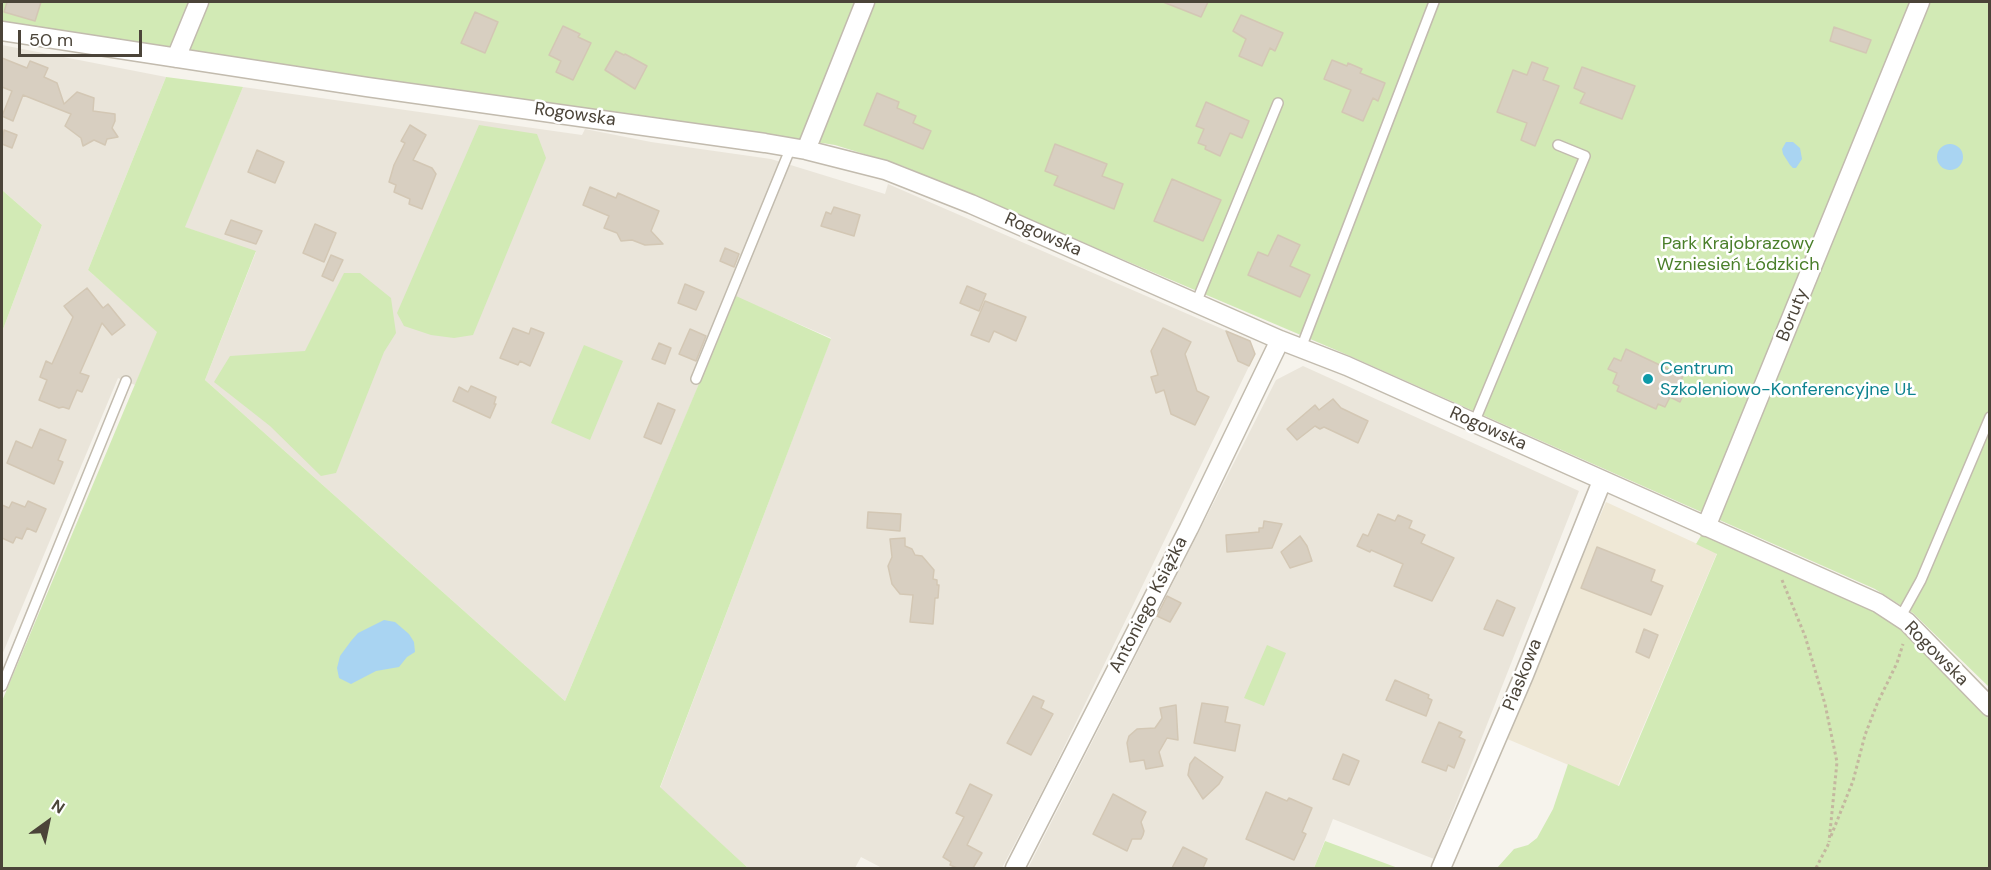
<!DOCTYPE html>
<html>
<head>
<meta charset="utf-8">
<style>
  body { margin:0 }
  #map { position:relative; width:1991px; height:870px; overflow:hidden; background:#f6f3ec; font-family:"DM Sans",sans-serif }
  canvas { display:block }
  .frame { position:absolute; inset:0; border:3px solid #4b4439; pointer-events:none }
  .north { position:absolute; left:18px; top:792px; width:60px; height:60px; -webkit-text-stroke:4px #fff; paint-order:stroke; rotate:33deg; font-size:16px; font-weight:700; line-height:24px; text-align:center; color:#4b4439 }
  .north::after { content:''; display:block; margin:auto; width:21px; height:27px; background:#4b4439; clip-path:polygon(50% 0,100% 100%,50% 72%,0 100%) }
  .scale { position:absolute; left:18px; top:30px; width:124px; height:27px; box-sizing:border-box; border:3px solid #4b4439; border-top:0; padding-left:8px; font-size:18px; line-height:21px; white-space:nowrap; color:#4b4439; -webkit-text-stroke:4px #fff; paint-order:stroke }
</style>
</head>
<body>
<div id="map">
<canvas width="1991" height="870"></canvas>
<div class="frame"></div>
<div class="north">N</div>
<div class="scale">50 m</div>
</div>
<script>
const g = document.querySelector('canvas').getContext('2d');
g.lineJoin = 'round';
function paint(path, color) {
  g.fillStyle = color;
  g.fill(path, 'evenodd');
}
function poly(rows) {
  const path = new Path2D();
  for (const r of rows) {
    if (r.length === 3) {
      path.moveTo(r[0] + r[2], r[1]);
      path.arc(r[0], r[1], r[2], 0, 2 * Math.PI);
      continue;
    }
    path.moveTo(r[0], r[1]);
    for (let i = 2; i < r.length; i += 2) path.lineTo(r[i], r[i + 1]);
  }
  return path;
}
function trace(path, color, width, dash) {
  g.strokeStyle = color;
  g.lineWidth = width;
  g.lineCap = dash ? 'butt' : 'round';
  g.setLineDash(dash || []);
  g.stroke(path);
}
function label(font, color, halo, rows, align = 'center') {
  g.font = font + ' "DM Sans",sans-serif';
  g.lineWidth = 5;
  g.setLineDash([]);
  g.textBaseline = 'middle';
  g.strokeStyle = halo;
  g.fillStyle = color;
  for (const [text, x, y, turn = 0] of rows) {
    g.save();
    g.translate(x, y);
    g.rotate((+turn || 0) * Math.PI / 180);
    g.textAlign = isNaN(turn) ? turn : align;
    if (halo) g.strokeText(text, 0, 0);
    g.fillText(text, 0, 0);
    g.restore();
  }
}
paint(poly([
  [2,45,166,77,88,270,158,332,135,385,118,378,2,655,2,332,42,225,2,190],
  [243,87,582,135,585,129,651,142,771,159,885,194,888,184,1250,341,1255,354,1048,780,1002,868,882,868,861,857,855,868,748,868,660,788,831,338,736,297,565,701,205,380,256,252,184,227],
  [1303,366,1579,491,1434,859,1333,819,1314,868,1028,868,1276,380]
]), '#eae5da');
paint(poly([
  [1606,502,1717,553,1618,786,1505,738]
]), '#efe8d6');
paint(poly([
  [2,2,1989,2,1989,687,1913,613,1875,589,1343,353,903,166,835,145,653,117,264,64,2,23],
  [166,77,243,87,185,227,256,251,205,380,565,701,736,296,831,339,660,787,748,868,2,868,2,701,157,332,88,270],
  [479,125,537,134,546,158,473,335,454,338,431,335,404,326,397,313],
  [2,190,42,225,2,332],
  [344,273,360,273,391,298,396,333,384,352,336,473,321,476,270,426,214,382,230,356,305,351],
  [584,345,623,361,590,440,551,423],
  [1702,534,1848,597,1873,610,1897,626,1961,686,1989,719,1989,868,1497,868,1514,849,1528,845,1537,838,1553,809,1568,764,1619,786,1717,554,1696,544],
  [1267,645,1286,653,1264,706,1244,698],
  [1325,841,1398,868,1314,868]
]), '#d2eab5');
paint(poly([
  [1786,142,1793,142,1800,148,1802,159,1796,168,1793,168,1790,165,1783,154,1782,149],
  [1950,157,13],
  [384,620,395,622,409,634,414,642,415,652,407,657,399,667,376,671,351,684,339,678,337,668,340,656,351,641,358,633]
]), '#a9d4f2');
const building = poly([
  [7,2,41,2,35,21,4,12,7,2],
  [1163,2,1208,2,1201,17,1163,2],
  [475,12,498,22,485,53,461,43,475,12],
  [1241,15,1283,33,1275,51,1270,48,1262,66,1239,56,1246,39,1233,31,1241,15],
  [563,26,580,34,578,37,591,43,573,80,556,72,561,61,549,55,563,26],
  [1834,27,1871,40,1866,53,1830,41,1834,27],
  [616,51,624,55,625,54,647,66,635,89,605,70,616,51],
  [2,58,27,68,30,61,48,68,44,77,57,83,64,104,77,92,94,98,93,111,115,114,115,121,112,128,118,137,107,139,105,145,94,140,83,146,81,138,65,126,71,114,23,95,13,121,2,116,12,91,2,87,2,58],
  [1332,60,1347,66,1348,63,1362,69,1360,73,1385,83,1378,101,1373,98,1363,121,1342,112,1351,90,1324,79,1332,60],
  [1532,62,1548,68,1543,80,1559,86,1535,146,1521,140,1527,123,1497,112,1513,70,1527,75,1532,62],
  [1582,67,1635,86,1622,119,1580,103,1585,93,1574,88,1582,67],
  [877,93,899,102,897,108,916,116,913,123,931,131,923,149,864,125,877,93],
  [1206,102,1249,121,1242,138,1230,133,1220,156,1205,149,1206,146,1198,143,1204,129,1196,126,1206,102],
  [410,125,426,135,413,160,432,168,436,174,422,209,409,204,410,199,394,192,396,185,389,182,394,165,405,143,401,141,410,125],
  [4,130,17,135,12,148,2,144,4,130],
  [1055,144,1107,164,1102,176,1123,184,1114,209,1054,185,1058,176,1045,171,1055,144],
  [257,150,284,162,275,183,248,172,257,150],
  [1172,179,1221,200,1203,241,1154,221,1172,179],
  [590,187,616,198,618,193,659,211,651,231,663,244,645,245,632,240,621,241,617,233,604,228,609,216,583,205,590,187],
  [834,207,860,215,854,236,821,226,826,212,831,214,834,207],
  [231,220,262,231,256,244,225,234,231,220],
  [315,224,336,233,324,262,303,253,315,224],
  [1278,235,1300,245,1290,266,1310,275,1300,297,1248,275,1258,252,1268,256,1278,235],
  [725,248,739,254,734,267,720,261,725,248],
  [331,255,343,260,333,281,322,276,331,255],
  [685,284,704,292,696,310,678,303,685,284],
  [967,286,986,294,979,311,960,303,967,286],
  [87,288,103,308,108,304,125,325,112,335,102,323,80,373,89,376,82,392,77,390,69,409,63,407,59,408,39,400,47,380,40,377,46,361,52,364,73,317,64,306,87,288],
  [985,301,1026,317,1016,341,994,331,989,342,971,335,985,301],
  [513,328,529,334,531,328,544,333,530,366,520,361,518,365,500,358,513,328],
  [1163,328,1191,342,1185,354,1197,391,1209,397,1195,425,1171,414,1164,390,1156,393,1151,377,1158,375,1151,351,1163,328],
  [690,329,706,336,696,361,679,354,690,329],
  [1226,331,1250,341,1255,354,1249,366,1238,361,1226,331],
  [659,343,671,348,665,364,652,359,659,343],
  [1626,349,1683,376,1679,386,1686,389,1680,402,1670,397,1665,407,1658,404,1656,409,1617,391,1619,386,1613,383,1617,373,1608,369,1614,358,1621,361,1626,349],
  [471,386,496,397,494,404,496,404,490,418,453,401,459,387,468,392,471,386],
  [1333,399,1341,408,1368,421,1358,443,1324,427,1320,429,1315,426,1297,440,1287,429,1315,405,1319,410,1333,399],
  [658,403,675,410,661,444,644,437,658,403],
  [40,429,66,440,58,460,63,462,54,484,7,463,16,441,32,448,40,429],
  [28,501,46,509,36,532,27,528,22,539,16,537,13,543,2,538,2,505,9,508,12,502,25,507,28,501],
  [868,512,901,514,900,531,867,528,868,512],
  [1378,514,1395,521,1398,515,1412,521,1409,528,1425,535,1421,543,1454,558,1432,601,1394,586,1403,564,1371,550,1370,552,1357,546,1363,534,1368,536,1378,514],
  [1264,521,1282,524,1272,548,1227,552,1226,535,1259,532,1259,528,1263,528,1264,521],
  [1300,536,1307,546,1312,561,1290,568,1281,552,1300,536],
  [905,538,905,546,912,549,915,555,922,556,934,570,933,579,937,580,937,585,939,585,938,598,935,598,933,624,910,622,913,595,900,594,892,584,888,566,892,557,890,539,905,538],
  [1597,547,1655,570,1651,581,1663,586,1651,615,1581,588,1597,547],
  [1167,596,1181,603,1170,622,1157,616,1167,596],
  [1497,600,1515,608,1503,636,1484,629,1497,600],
  [1644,629,1658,635,1649,658,1636,652,1644,629],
  [1395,680,1429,695,1428,698,1432,700,1426,716,1386,700,1395,680],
  [1033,696,1044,701,1041,708,1053,714,1031,755,1007,743,1033,696],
  [1202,703,1228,707,1225,722,1240,725,1235,751,1194,743,1202,703],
  [1176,705,1178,740,1167,738,1159,752,1163,766,1146,769,1144,760,1130,762,1127,743,1129,736,1137,729,1155,728,1162,718,1160,708,1176,705],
  [1439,722,1462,732,1459,737,1465,740,1454,768,1448,765,1446,771,1422,762,1439,722],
  [1343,754,1359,761,1349,785,1333,779,1343,754],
  [1195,757,1223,777,1219,784,1203,799,1188,775,1190,764,1195,757],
  [970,784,992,795,967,845,982,853,973,868,957,868,950,865,951,862,943,857,964,817,956,813,970,784],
  [1266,792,1287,801,1289,798,1312,808,1302,832,1306,834,1294,860,1246,839,1266,792],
  [1113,794,1146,812,1141,822,1144,831,1143,835,1141,839,1132,839,1127,851,1093,834,1113,794],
  [1183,847,1207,859,1203,868,1172,868,1183,847]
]);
paint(building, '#d8cfc1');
trace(building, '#d3c7b4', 1.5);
const lane = poly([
  [1196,303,1278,103],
  [1301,348,1434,2],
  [696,379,791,147],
  [1474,423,1585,156,1558,145],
  [1900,618,1921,580,1990,417],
  [2,686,126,381]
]);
const street = poly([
  [2,31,367,87,765,143,806,150,885,170,971,204,1280,340,1347,366,1878,603,1907,622,1990,707],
  [176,58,199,2],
  [806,150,865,2],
  [1706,527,1920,2],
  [1015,868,1189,528,1280,340],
  [1441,868,1524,675,1602,481]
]);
trace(lane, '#c2bbae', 12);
trace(street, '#c2bbae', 21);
trace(poly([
  [1782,580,1805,636,1825,704,1837,762,1829,842],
  [1831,836,1853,781,1865,735,1877,704,1897,663,1903,644],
  [1816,868,1829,843]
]), '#c4b79f', 3, [3, 3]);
trace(lane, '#fff', 9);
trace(street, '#fff', 18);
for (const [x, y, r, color] of [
  [1648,379,6,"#0f9aa8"]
]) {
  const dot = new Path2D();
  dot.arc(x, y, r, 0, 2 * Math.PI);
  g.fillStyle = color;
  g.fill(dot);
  trace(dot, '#fff', 2);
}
label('18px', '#4b4439', '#fff', [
  ["Rogowska",575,115,8],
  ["Rogowska",1043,235,24],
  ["Boruty",1793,315,-68],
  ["Rogowska",1488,429,24],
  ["Antoniego Książka",1149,605,-63],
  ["Rogowska",1936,654,45],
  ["Piaskowa",1523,675,-68]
]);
label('18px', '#4a7f2a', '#fff', [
  ["Park Krajobrazowy",1738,244],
  ["Wzniesień Łódzkich",1738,265]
]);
label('18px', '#0d838f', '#fff', [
  ["Centrum",1660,369],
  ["Szkoleniowo-Konferencyjne UŁ",1660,390]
], 'left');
</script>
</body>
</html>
